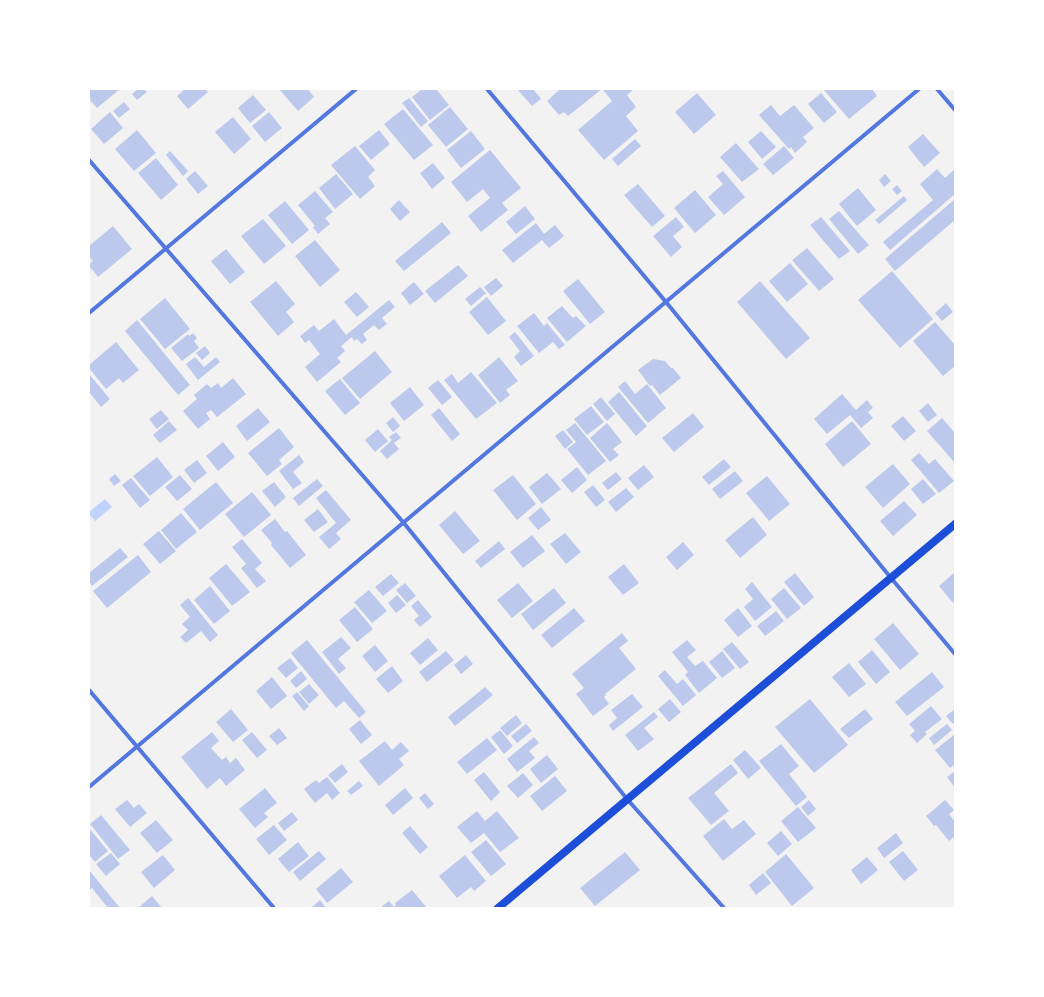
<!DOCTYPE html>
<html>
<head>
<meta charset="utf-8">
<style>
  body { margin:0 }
  #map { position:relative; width:1044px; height:997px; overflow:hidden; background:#f2f2f2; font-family:Commissioner,sans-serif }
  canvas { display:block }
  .frame { position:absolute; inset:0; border:90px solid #fff; pointer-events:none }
</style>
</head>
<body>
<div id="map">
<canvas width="1044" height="997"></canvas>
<div class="frame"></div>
</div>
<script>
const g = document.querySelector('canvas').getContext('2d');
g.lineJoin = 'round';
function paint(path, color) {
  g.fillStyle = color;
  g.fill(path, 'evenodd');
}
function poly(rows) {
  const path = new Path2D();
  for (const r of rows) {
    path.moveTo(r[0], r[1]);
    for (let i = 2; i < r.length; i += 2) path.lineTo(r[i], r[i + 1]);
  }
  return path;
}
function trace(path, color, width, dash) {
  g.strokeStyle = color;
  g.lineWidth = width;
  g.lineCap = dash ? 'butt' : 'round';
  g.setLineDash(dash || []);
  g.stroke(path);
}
paint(poly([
  [105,499,112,507,95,521,89,514,89,512]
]), '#bfd3fe');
paint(poly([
  [92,89,120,89,97,108,89,99,89,91],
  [138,89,144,89,147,92,137,100,132,94],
  [185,89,205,89,208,92,188,109,177,96],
  [279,89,308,89,314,97,298,111],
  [422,89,436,89,449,105,430,120,412,97],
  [517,89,533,89,541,99,532,106],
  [560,89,602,89,568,116,564,112,559,115,547,101],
  [602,89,634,89,627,95,636,107,626,116,638,131,604,160,578,130,612,101],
  [823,89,872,89,877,96,849,119],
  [697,93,716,115,694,134,675,112],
  [821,93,837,112,824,123,808,104],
  [253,95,266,110,250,123,238,108],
  [409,98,428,121,421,127,402,103],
  [124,102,130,109,119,118,113,111],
  [771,105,780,116,794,105,814,128,803,137,807,142,795,153,791,147,789,149,759,115],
  [450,107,468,129,446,147,428,125],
  [403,109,433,145,414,160,384,124],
  [110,112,123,128,104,144,91,129],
  [269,112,282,128,265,142,252,126],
  [233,117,251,139,234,154,215,132],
  [137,130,156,153,134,171,115,149],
  [379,130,390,144,371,160,359,146],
  [471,131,485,149,461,168,447,150],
  [761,131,776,147,762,159,748,142],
  [923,134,940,153,924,167,908,147],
  [635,139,641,146,618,166,612,159],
  [736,143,759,169,742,182,720,157],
  [355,146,375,170,368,177,375,186,360,199,331,165],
  [784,146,794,158,773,175,763,164],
  [490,150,521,188,502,203,508,210,481,232,468,216,490,198,483,189,467,202,451,182],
  [170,151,188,171,183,176,166,155],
  [156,158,178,185,161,200,138,173],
  [433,163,445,178,432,189,420,173],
  [937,169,945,178,955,169,955,194,890,250,883,242,933,200,920,184],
  [195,171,208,186,198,194,186,179],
  [723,171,745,197,724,215,708,197,723,184,716,176],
  [336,174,353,194,335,209,319,188],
  [885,174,891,181,884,187,879,180],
  [638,184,665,216,652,227,624,195],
  [897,185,902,191,897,195,892,189],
  [858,188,876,210,857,226,839,204],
  [695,190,716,215,695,233,674,208],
  [315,191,333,212,325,218,330,224,318,234,313,227,315,226,298,205],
  [904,196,907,200,879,224,875,220],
  [955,199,955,220,895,271,885,259],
  [399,200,410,212,400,221,390,209],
  [285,201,309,230,292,244,268,215],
  [525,206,535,219,516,234,506,222],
  [839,211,869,245,858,254,829,219],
  [676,217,684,227,673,236,682,247,671,257,653,236],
  [821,217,850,251,839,259,810,225],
  [263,219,286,246,264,264,241,236],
  [442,222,451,233,404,271,395,261],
  [536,223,544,234,555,225,564,236,549,248,542,240,513,263,502,250],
  [113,226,132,249,98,277,89,266,89,264,93,261,89,256,89,246],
  [315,240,340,270,320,287,295,256],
  [807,248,834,279,819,291,792,260],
  [226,249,245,272,230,284,211,261],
  [790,263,808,284,787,302,769,281],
  [458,265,468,276,435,303,425,291],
  [892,271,933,319,900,348,858,300],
  [496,278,503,286,491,296,484,287],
  [578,279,605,312,590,324,563,291],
  [276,281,295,304,286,312,294,322,278,336,250,302],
  [760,281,810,338,786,359,737,302],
  [414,282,424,294,410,305,401,293],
  [480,287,486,293,471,306,465,299],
  [356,292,369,307,357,317,344,302],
  [487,297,506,321,488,335,469,312],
  [165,298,190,329,165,349,140,319],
  [389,300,395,307,382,318,387,324,379,330,374,325,363,334,367,340,362,344,357,339,354,341,352,337,341,346,345,351,337,358,341,362,317,382,305,367,320,354,309,340,305,343,300,336,314,325,319,331,334,319,346,335],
  [946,303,953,312,942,321,935,313],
  [562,306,573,318,576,316,586,326,567,342,547,318],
  [534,313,544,326,547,323,565,345,559,349,553,342,539,353,517,326],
  [137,320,190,385,178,395,125,331],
  [935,322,955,345,955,366,943,376,913,341],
  [515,332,534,356,521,366,514,357,520,351,509,337],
  [193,333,197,338,194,341,199,348,182,361,171,348,188,334,189,336],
  [116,342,139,370,123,383,119,378,106,389,89,368,89,365],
  [205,346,210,353,202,360,196,353],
  [375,351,392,372,360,399,342,378],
  [195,357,204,367,216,357,220,362,198,380,186,364],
  [499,357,518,381,506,390,510,395,500,403,478,375],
  [653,359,665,361,671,368,673,368,681,378,660,395,652,385,650,386,638,370],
  [471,372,497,403,476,419,444,380,452,374,458,383],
  [89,374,110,399,101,407,89,392],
  [233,378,246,394,217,417,211,410,206,413,210,419,198,429,183,411,197,399,194,395,207,384,211,388,218,383,221,388],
  [340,379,360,403,345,415,325,391],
  [438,380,452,397,442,405,428,388],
  [625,381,635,394,647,384,666,408,648,423,618,387],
  [410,387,424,405,404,421,390,403],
  [619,392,647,426,636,436,608,402],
  [842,394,856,410,867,400,873,408,868,412,873,418,861,428,850,415,827,434,814,419],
  [601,397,615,414,607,421,593,404],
  [928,403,937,415,928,422,919,411],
  [591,406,604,422,587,435,574,419],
  [258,408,270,422,247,441,236,426],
  [439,408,460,434,452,441,431,415],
  [161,410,169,419,157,429,149,419],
  [693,413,704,427,674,452,662,438],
  [903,416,916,431,904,441,891,426],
  [393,417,400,426,393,432,386,423],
  [942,418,955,433,955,463,927,431],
  [169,421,177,430,160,443,153,435],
  [852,421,871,444,843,467,825,444],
  [575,423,606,461,588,475,567,449,576,442,566,430],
  [607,423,622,442,613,449,619,455,610,462,590,438],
  [279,428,294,447,279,460,282,464,267,476,248,453],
  [378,429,388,441,375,452,365,440],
  [563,430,573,442,565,449,555,436],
  [396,432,401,438,394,443,399,449,387,459,380,451,392,440,389,437],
  [223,442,235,457,218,471,206,456],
  [919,453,929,464,935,459,954,481,939,493,911,460],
  [299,455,304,462,293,472,302,483,293,489,279,471],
  [157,457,173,477,150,496,133,476],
  [724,459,731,467,709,485,702,477],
  [197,460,207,473,194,483,184,470],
  [893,464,910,484,883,508,865,487],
  [644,465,654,477,638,490,628,478],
  [577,467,587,480,572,493,561,480],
  [735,471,743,481,720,499,712,489],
  [616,472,622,479,608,490,602,483],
  [547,473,561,489,542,504,529,487],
  [115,474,121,481,114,486,109,479],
  [180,475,192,489,177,501,165,487],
  [513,475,536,504,517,520,493,490],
  [767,476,790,504,769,521,746,493],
  [131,478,150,500,140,508,122,485],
  [317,479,323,486,299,506,293,498],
  [923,479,936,494,923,504,911,489],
  [216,482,233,503,200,530,183,509],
  [274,482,286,497,275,507,262,491],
  [593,485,605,500,596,507,584,492],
  [626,488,634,497,616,512,608,502],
  [326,490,351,520,336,533,341,539,329,549,319,537,336,523,316,498],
  [252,492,271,515,244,537,225,514],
  [904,501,917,515,893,536,880,521],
  [541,507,551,520,538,530,528,518],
  [318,509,328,522,314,532,304,520],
  [455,511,480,541,463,554,439,525],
  [181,513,197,532,176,549,161,530],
  [753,517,767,535,740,558,725,540],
  [275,519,285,532,287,531,306,555,290,568,271,545,272,543,261,530],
  [159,531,176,551,160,564,143,544],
  [565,533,581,552,566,564,550,544],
  [532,535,545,551,523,568,510,552],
  [242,539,262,563,255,569,266,581,257,588,241,568,246,564,232,547],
  [499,541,505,549,481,568,475,561],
  [683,542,694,555,677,570,666,557],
  [120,548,128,557,92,586,89,581,89,573],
  [138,555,151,572,107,608,93,591],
  [226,564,250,592,232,606,209,578],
  [624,564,639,583,623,595,608,577],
  [955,572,955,601,953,603,939,586],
  [795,573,814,597,804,606,784,582],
  [391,574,399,583,383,596,375,587],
  [752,582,772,607,755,621,744,607,753,599,745,589],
  [405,583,416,596,407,603,396,590],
  [518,583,533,601,512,618,497,600],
  [210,586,230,611,214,624,194,600],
  [554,588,566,603,533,630,521,614],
  [784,588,801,608,787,619,771,599],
  [369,590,387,611,372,623,354,602],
  [397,595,406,605,396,613,388,603],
  [188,598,218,635,210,642,201,631,186,643,180,637,188,630,182,624,190,617,180,605],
  [418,600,432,617,420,627,414,620,419,616,411,606],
  [355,607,373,629,357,642,339,620],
  [574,608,585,621,552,648,541,635],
  [738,608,752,626,738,637,724,620],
  [776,611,784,621,765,636,757,626],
  [893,623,919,654,900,670,874,639],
  [622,633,628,641,619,648,636,669,605,694,606,695,604,697,609,704,593,716,576,694,584,688,572,674],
  [341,637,351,648,338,659,346,668,339,674,322,652],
  [428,638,438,650,420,665,410,653],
  [307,640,366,712,359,718,344,701,336,708,291,653],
  [687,640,696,650,687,657,695,666,703,661,717,678,699,693,685,675,688,672,672,652],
  [732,642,749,662,740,669,723,649],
  [375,645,388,661,375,672,362,656],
  [872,650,890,672,876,684,858,662],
  [446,651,454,660,427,682,419,672],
  [722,651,735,668,722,678,709,662],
  [466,655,473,664,461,674,454,665],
  [290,658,298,668,286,678,277,668],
  [849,663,866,684,849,697,832,677],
  [392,666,403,681,388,693,376,679],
  [665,670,677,684,683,679,696,695,683,706,658,676],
  [301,671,307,679,296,688,290,681],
  [932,672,944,687,907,716,895,702],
  [272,677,287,696,271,709,256,691],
  [309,684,319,695,309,704,299,692],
  [485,687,493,695,455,726,448,717],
  [297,692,309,706,304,711,292,696],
  [632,694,643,707,613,731,609,725,617,718,611,710],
  [670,699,681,712,669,722,658,709],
  [810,699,848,745,814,773,775,727],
  [931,706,942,719,925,732,927,734,917,743,910,735,915,731,909,724],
  [231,709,248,730,233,742,216,722],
  [865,709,873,719,849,738,840,729],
  [955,709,955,722,953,724,946,716],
  [654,712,658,717,644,728,654,739,638,751,625,735],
  [516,715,522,723,507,736,500,728],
  [360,720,372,735,361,744,349,729],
  [526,724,532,731,517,743,511,736],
  [947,724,952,730,934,745,929,738],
  [279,728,287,738,277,745,269,736],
  [500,730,513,746,504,754,491,737],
  [212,732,219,741,211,748,222,760,226,757,230,763,236,758,245,770,226,786,220,778,207,789,181,757],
  [252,732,267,750,257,758,242,740],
  [955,734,955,764,950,768,935,750],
  [534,737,539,743,529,751,535,758,517,772,507,759],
  [487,738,497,750,467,774,457,762],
  [385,741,392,750,401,742,409,751,399,759,404,765,379,786,359,761],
  [781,744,799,766,789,774,807,797,796,806,759,761],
  [745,750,761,768,748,779,733,760],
  [547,755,558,769,541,783,530,769],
  [342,764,348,772,335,783,328,775],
  [731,764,738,773,714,793,729,811,711,825,688,798],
  [955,771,955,788,947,777],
  [484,772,500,792,491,801,474,780],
  [523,773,533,785,518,798,507,786],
  [555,776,567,791,542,811,530,796],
  [327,777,340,793,332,800,327,793,315,803,304,789,316,780,319,783],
  [359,781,363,786,351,795,347,791],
  [265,788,277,803,264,813,268,817,255,828,239,809],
  [405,788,413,798,393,815,385,805],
  [425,793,434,804,428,809,419,798],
  [127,800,134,808,139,804,147,813,130,827,115,809],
  [809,800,816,809,808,816,801,807],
  [945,800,954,810,949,814,955,822,955,836,949,841,936,825,934,826,926,816],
  [798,807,816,828,798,842,781,821],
  [477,811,485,821,497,811,519,838,500,852,484,833,471,843,457,827],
  [292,812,298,820,284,831,278,823],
  [101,815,130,850,118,859,90,824],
  [724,819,732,829,744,820,756,834,723,861,703,836],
  [156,820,173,840,157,853,140,833],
  [274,825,287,840,269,855,256,839],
  [410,826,428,847,420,854,402,833],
  [89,828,108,851,95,862,89,855],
  [781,831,792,844,778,856,767,843],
  [896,833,903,843,884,858,877,848],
  [486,840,506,864,491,876,471,852],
  [298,842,309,856,289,872,278,859],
  [319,851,326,859,300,881,293,872],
  [903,851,918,870,904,881,889,862],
  [625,852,640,870,595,906,580,888],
  [111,853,120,864,106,876,96,864],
  [786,854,814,888,792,906,765,872],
  [163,855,175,870,154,888,141,872],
  [465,855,486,881,474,891,471,887,457,898,439,876],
  [867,857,878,870,861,884,851,870],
  [341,868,353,882,327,903,316,889],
  [89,870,120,908,108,908,92,888,89,891],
  [763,873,771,883,756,895,749,885],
  [412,890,427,908,382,908,381,907,389,901,394,907,396,905,395,903],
  [152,896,162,908,138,908],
  [320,900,326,908,311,908]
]), '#bdc9ec');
trace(poly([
  [487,89,666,302,891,578,955,654],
  [937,89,955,110],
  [89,160,403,522,627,799,724,908],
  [89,313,356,89],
  [89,690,274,908],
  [89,787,919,89]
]), '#5277de', 4);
trace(poly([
  [498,908,955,524]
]), '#1d4ed8', 8);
</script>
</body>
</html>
